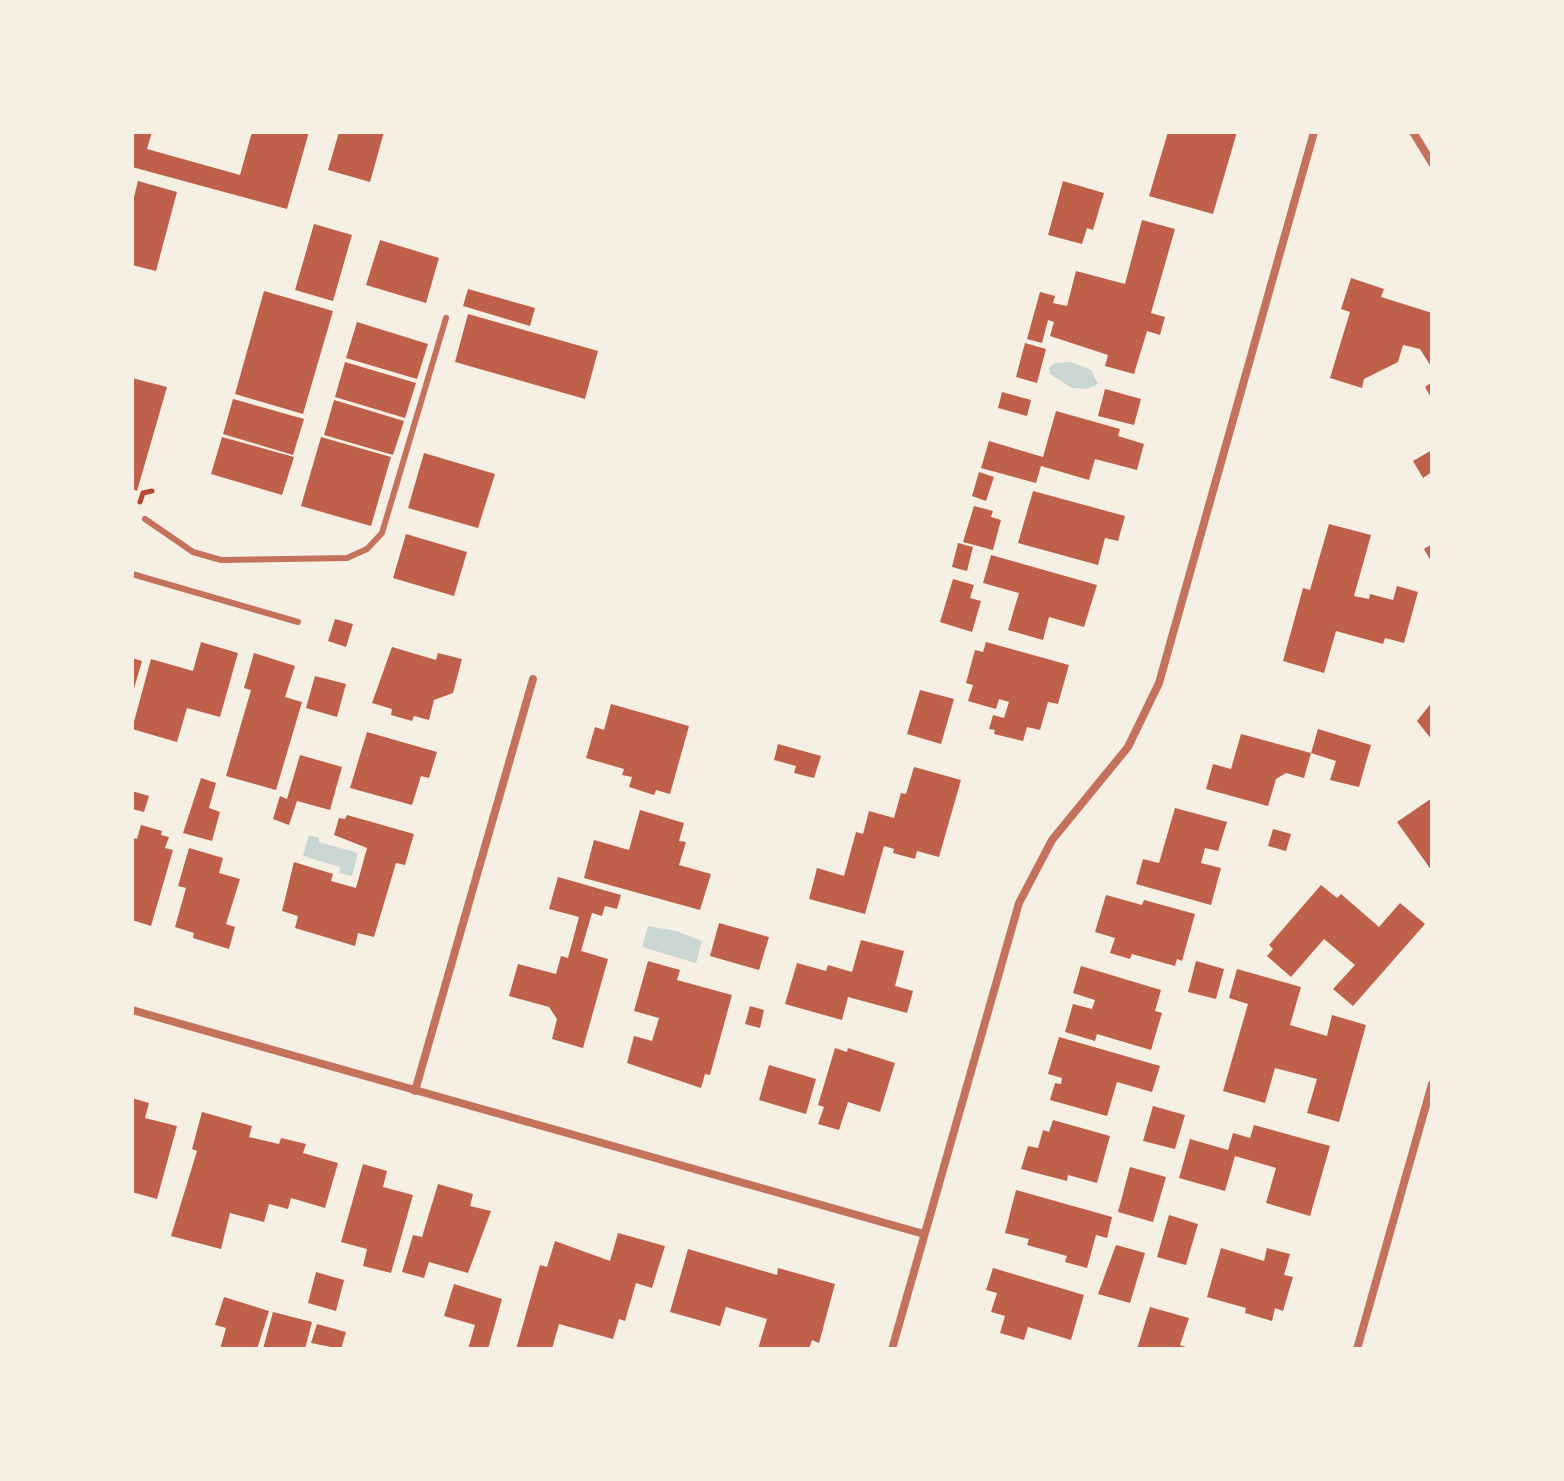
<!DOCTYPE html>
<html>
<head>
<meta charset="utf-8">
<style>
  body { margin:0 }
  #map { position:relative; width:1564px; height:1481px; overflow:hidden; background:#f6efe4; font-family:"Alegreya Sans",sans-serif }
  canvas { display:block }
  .frame { position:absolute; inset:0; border:134px solid #f6efe4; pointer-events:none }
</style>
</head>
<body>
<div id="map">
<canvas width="1564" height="1481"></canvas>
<div class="frame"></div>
</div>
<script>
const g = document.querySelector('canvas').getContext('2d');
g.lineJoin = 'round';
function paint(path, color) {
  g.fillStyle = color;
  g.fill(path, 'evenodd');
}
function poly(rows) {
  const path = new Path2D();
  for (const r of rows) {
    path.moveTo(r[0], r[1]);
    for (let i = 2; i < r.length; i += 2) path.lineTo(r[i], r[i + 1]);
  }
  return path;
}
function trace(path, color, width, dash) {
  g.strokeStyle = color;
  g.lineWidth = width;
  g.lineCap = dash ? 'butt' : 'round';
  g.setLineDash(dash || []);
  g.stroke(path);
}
paint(poly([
  [1071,362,1091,370,1098,384,1087,389,1072,388,1050,374,1049,368,1055,363],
  [309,835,319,838,319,842,358,853,352,876,339,873,340,867,303,856],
  [648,926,676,931,702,941,696,963,642,947]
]), '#c9d6d2');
paint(poly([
  [132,132,152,132,147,149,240,175,252,132,309,132,287,209,132,167],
  [339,132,384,132,370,182,328,170],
  [1168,132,1237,132,1213,214,1149,196],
  [138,181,177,192,156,271,132,265,132,205],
  [1063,181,1104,193,1093,230,1087,228,1082,244,1048,235],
  [1142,220,1175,229,1151,313,1165,317,1160,335,1147,331,1134,374,1105,366,1108,355,1050,336,1054,322,1048,320,1042,343,1027,339,1040,292,1055,296,1053,303,1067,306,1076,271,1125,284],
  [314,224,352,235,333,301,295,290],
  [380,240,439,258,426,303,366,285],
  [1351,278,1384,289,1381,297,1432,313,1432,368,1420,349,1403,345,1398,362,1364,379,1362,388,1330,378,1350,312,1341,309],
  [468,289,535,308,530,326,463,306],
  [264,291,333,311,303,414,235,394],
  [468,314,598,351,585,399,455,362],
  [357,322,428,344,417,379,346,358],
  [1025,343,1046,349,1037,383,1016,377],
  [345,362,416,383,405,418,335,397],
  [132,378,167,387,137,491,132,489],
  [1432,382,1432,399,1425,387],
  [1105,389,1141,399,1134,425,1098,416],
  [1002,392,1031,400,1027,416,998,408],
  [233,399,304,419,293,455,223,434],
  [334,400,404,421,393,455,324,435],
  [1056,411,1120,429,1118,436,1144,444,1137,470,1095,459,1089,480,1041,466,1036,483,981,468,989,441,1043,457],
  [222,437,294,457,282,495,211,474],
  [321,437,391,457,371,526,301,506],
  [1432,450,1432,472,1423,478,1413,461],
  [424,453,495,474,478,528,408,508],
  [979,472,994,477,986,501,972,496],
  [1033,491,1125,516,1118,541,1105,538,1098,565,1018,543],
  [974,506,993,511,991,517,1001,520,993,550,963,542],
  [1329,524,1371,535,1354,596,1369,599,1370,594,1393,600,1397,586,1418,592,1404,643,1385,638,1383,644,1336,631,1324,673,1283,661,1303,588,1310,590],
  [406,534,467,552,454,596,393,578],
  [958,543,973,547,967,571,952,567],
  [1432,544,1432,563,1424,549],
  [991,555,1097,585,1084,627,1049,617,1043,640,1008,630,1019,593,983,583],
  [953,579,974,585,970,598,981,601,972,632,940,622],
  [335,619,353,624,346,647,328,641],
  [201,642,238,653,220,717,187,708,177,742,132,729,151,659,193,671],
  [986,642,1069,665,1058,704,1048,702,1040,730,1027,727,1023,741,994,734,995,730,989,729,993,715,1004,718,1009,702,999,699,996,709,968,701,973,685,966,683,975,650,983,652],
  [392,647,436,660,438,653,462,659,453,693,434,700,429,720,414,716,412,721,391,715,392,709,372,703],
  [254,653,295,666,285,697,302,702,276,790,226,776,251,690,244,688],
  [132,658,142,661,133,692,132,692],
  [315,676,346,684,337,717,306,708],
  [920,690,954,699,941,744,907,734],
  [1432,702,1432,740,1417,721],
  [611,704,689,726,670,794,656,790,654,795,629,787,632,777,622,775,624,769,586,758,595,727,604,730],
  [1318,729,1371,745,1359,787,1330,780,1336,761,1311,753,1304,778,1286,773,1276,779,1268,806,1206,789,1213,764,1231,769,1241,734,1311,753],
  [367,732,437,752,429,778,421,776,412,805,350,788],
  [778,744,821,756,814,778,794,773,796,766,774,760],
  [300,755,342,767,330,810,297,801,289,825,273,819,280,796,287,799],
  [914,767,961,780,939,857,917,851,915,859,893,853,894,849,884,846,865,914,809,899,817,868,844,876,856,832,863,834,869,811,894,818,901,793,906,794],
  [201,778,216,783,209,808,220,812,212,841,183,833],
  [132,791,149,796,144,812,132,809],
  [1432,798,1432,871,1397,822],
  [1175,808,1227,822,1218,851,1205,848,1201,863,1221,868,1211,905,1136,884,1143,859,1159,863],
  [640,810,684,823,679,841,686,842,679,865,711,874,700,910,584,878,594,840,629,850],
  [347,815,414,834,405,865,396,863,374,937,358,933,355,946,295,928,298,916,282,911,294,862,333,874,331,881,356,888,367,848,334,835,339,818,345,819],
  [141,825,162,831,161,835,169,837,165,848,173,850,151,926,132,920,132,838,137,839],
  [1273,829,1291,834,1286,851,1268,846],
  [189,848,223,858,219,873,240,879,226,924,235,927,229,949,193,938,194,933,175,927,186,888,178,886],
  [558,877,621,895,617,909,605,906,602,916,592,913,581,951,608,959,583,1048,552,1039,557,1019,549,1007,509,996,518,964,556,974,561,956,568,958,579,917,549,909],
  [1321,885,1337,898,1341,894,1379,927,1400,903,1425,924,1353,1006,1333,989,1355,965,1324,939,1291,977,1267,956,1273,949,1269,945],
  [1106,895,1142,905,1144,900,1195,914,1182,961,1177,959,1175,966,1132,954,1130,959,1110,953,1115,938,1095,932],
  [719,923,769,937,759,970,710,956],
  [861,940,904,951,895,986,913,991,907,1013,848,997,842,1020,785,1004,797,963,826,971,828,965,852,972],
  [648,961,680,970,677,980,732,995,710,1075,705,1074,701,1088,627,1063,634,1036,652,1041,659,1018,634,1011],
  [1196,961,1224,969,1216,999,1188,992],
  [1081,966,1161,990,1155,1011,1162,1013,1151,1050,1097,1034,1095,1041,1065,1032,1073,1004,1092,1009,1095,1000,1073,993],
  [1237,969,1301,987,1290,1025,1327,1036,1332,1015,1366,1025,1339,1122,1307,1113,1317,1079,1275,1068,1265,1103,1223,1091,1248,1004,1229,998],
  [750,1006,764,1010,760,1028,745,1024],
  [1059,1037,1160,1066,1152,1092,1117,1082,1107,1116,1050,1100,1055,1083,1061,1084,1062,1078,1048,1074],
  [835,1048,847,1052,848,1048,895,1063,880,1112,848,1102,839,1130,818,1124,824,1107,818,1105],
  [769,1065,816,1079,806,1114,759,1100],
  [132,1098,149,1103,145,1118,177,1126,157,1199,132,1192],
  [1153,1106,1185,1115,1175,1149,1143,1141],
  [202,1112,252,1126,249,1137,279,1144,281,1138,306,1144,303,1153,338,1163,325,1208,291,1198,288,1209,269,1204,264,1222,230,1213,221,1249,171,1236,197,1151,192,1149],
  [1053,1120,1110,1136,1097,1183,1068,1175,1067,1181,1021,1169,1028,1146,1038,1148,1043,1130,1049,1132],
  [1254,1125,1330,1146,1310,1216,1266,1203,1276,1168,1235,1156,1225,1191,1179,1178,1190,1139,1228,1150,1233,1133,1250,1138],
  [363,1164,387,1171,383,1187,413,1195,391,1273,363,1266,367,1249,341,1242],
  [1130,1167,1166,1177,1153,1222,1118,1212],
  [438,1184,473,1194,470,1206,491,1211,468,1273,429,1262,424,1278,402,1272,413,1235,422,1237],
  [1016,1190,1112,1217,1107,1238,1096,1235,1087,1268,1065,1262,1067,1256,1027,1245,1029,1239,1005,1233],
  [1169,1215,1198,1224,1186,1265,1157,1257],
  [618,1233,665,1246,652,1288,636,1283,625,1321,619,1319,613,1339,559,1324,552,1349,516,1349,540,1265,547,1267,555,1241,610,1261],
  [1116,1245,1145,1253,1130,1303,1098,1294],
  [1221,1248,1264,1261,1267,1248,1290,1254,1284,1275,1293,1277,1283,1311,1275,1308,1272,1321,1245,1313,1246,1308,1207,1297],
  [688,1249,777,1275,778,1268,835,1284,819,1343,812,1340,809,1349,758,1349,767,1319,726,1307,720,1326,670,1312],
  [993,1268,1084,1295,1071,1340,1028,1327,1024,1340,1000,1333,1005,1316,991,1312,997,1293,986,1290],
  [316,1272,344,1280,336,1311,308,1303],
  [454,1284,502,1299,488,1349,468,1349,475,1325,444,1316],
  [224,1297,269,1311,257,1349,220,1349,226,1328,215,1325],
  [1150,1307,1189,1318,1180,1345,1192,1349,1137,1349],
  [273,1312,312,1322,305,1349,263,1349],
  [317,1324,346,1332,341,1349,311,1343]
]), '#bf614a');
trace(poly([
  [140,502,143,493,152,491]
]), '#b5482f', 5);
trace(poly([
  [145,519,193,552,221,560,347,558,367,549,382,533,446,318],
  [132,574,298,622]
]), '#c5725c', 6);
trace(poly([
  [1413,132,1432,163],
  [132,1010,924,1234],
  [415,1091,533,679],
  [892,1349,1019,903,1052,840,1128,747,1159,683,1314,132],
  [1357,1349,1432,1084]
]), '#c5725c', 8);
</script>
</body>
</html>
